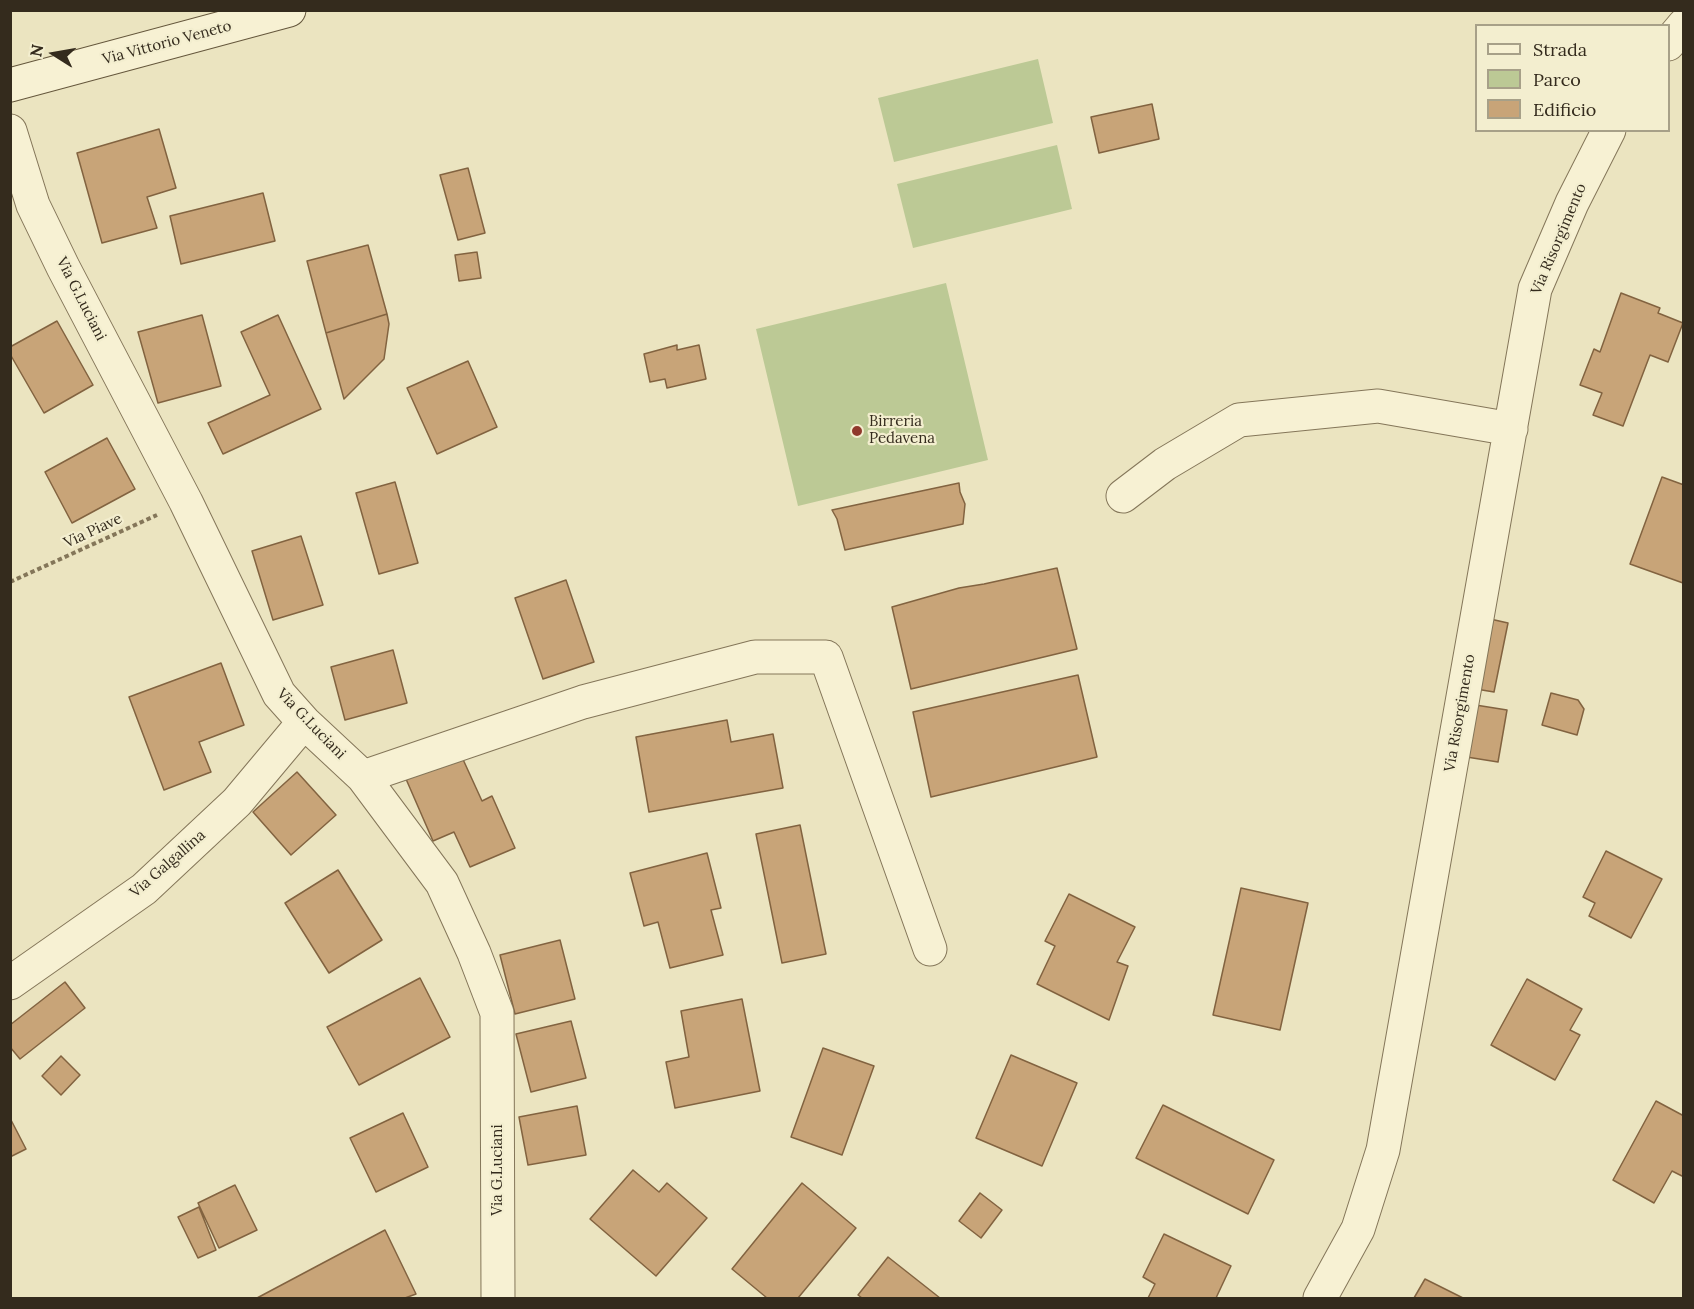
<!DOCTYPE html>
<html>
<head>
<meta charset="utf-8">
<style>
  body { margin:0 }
  #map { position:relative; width:1694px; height:1309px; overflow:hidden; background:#ebe4c0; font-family:Lora,serif }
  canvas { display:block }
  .frame { position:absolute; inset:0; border:12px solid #342b1d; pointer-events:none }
  .legend { position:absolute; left:1475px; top:24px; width:195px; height:108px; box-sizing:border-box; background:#f3eecf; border:2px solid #a7a088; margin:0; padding:8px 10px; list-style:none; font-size:18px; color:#342b1d }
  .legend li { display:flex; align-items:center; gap:12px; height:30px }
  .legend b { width:30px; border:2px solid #a7a088 }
  .north { position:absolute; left:24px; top:24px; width:60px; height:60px; -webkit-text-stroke:4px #f3eecf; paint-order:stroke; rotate:281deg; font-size:16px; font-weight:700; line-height:24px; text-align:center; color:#342b1d }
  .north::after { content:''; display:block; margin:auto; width:21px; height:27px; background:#342b1d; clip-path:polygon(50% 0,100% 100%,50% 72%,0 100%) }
</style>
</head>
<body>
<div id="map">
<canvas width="1694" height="1309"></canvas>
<div class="frame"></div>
<ul class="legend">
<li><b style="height:8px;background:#f7f1d3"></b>Strada</li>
<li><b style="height:16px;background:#bcc995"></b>Parco</li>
<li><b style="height:16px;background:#c8a478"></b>Edificio</li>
</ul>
<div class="north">N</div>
</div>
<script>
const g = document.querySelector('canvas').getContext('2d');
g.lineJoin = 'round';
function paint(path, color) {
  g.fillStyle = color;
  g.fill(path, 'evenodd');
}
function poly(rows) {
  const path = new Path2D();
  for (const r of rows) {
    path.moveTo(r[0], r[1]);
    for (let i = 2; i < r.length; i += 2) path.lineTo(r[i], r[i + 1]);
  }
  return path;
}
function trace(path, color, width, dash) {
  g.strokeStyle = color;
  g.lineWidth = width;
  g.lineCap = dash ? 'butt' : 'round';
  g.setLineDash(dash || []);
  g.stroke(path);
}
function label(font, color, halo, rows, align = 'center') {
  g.font = font + ' Lora,serif';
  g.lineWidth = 4.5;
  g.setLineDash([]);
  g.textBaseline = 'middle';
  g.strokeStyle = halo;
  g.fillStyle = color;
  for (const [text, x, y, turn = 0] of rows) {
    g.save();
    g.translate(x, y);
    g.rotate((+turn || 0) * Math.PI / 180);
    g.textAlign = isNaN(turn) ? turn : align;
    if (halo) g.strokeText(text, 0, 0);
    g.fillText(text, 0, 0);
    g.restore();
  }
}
paint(poly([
  [1038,59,1053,123,894,162,878,98],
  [1057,145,1072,209,913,248,897,184],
  [946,283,988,460,798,506,756,329]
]), '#bcc995');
const building = poly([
  [1152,104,1159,139,1099,153,1091,117,1152,104],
  [159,129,176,188,147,197,157,228,102,243,77,153,159,129],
  [468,168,485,233,458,240,440,175,468,168],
  [263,193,275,241,181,264,170,216,263,193],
  [368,245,387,314,326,333,307,261,368,245],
  [477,252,481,278,459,281,455,255,477,252],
  [1621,293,1660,308,1658,313,1683,323,1668,362,1650,355,1623,426,1593,415,1602,393,1580,385,1594,349,1600,352,1621,293],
  [387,314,389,324,384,359,344,399,326,333,387,314],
  [202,315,221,386,158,403,138,332,202,315],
  [278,315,321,409,223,454,208,423,270,395,241,332,278,315],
  [57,321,93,385,44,413,10,354,10,347,57,321],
  [677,345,677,350,699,345,706,379,667,388,665,379,650,382,644,354,677,345],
  [468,361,497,427,437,454,407,388,468,361],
  [107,438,135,489,72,523,45,472,107,438],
  [1662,477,1684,485,1683,583,1630,564,1662,477],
  [395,482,418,563,379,574,356,493,395,482],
  [959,483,960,492,965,504,963,524,845,550,837,519,832,510,959,483],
  [301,536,323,605,273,620,252,551,301,536],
  [1057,568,1077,649,911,689,892,607,959,588,984,584,1057,568],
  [566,580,594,662,543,679,515,598,566,580],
  [1477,616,1508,623,1494,692,1464,687,1477,616],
  [393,650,407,703,345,720,331,667,393,650],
  [221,663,244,725,199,742,211,772,164,790,129,697,221,663],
  [1078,675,1097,757,931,797,913,712,1078,675],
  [1551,693,1578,700,1584,709,1577,735,1542,725,1551,693],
  [1463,703,1507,710,1498,762,1454,755,1463,703],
  [727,720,731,742,773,734,783,788,649,812,636,737,727,720],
  [461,755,482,801,492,796,515,848,470,867,454,832,433,841,406,779,461,755],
  [297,772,336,815,291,855,253,812,297,772],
  [800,825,826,954,782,963,756,834,800,825],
  [1606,851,1662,879,1631,938,1589,916,1595,903,1583,897,1606,851],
  [707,853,721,908,711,910,723,955,670,968,658,922,644,926,630,873,707,853],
  [338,870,382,940,329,973,285,903,338,870],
  [1241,888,1308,903,1280,1030,1213,1015,1241,888],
  [1069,894,1135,927,1117,962,1128,966,1109,1020,1037,984,1055,946,1045,941,1069,894],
  [560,940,575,999,515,1014,500,955,560,940],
  [420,978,450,1037,359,1085,327,1027,420,978],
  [1527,979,1582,1009,1570,1030,1580,1035,1555,1080,1491,1045,1527,979],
  [65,982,85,1008,20,1059,10,1047,10,1025,65,982],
  [742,999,760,1091,675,1108,666,1062,689,1057,681,1011,742,999],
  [571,1021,586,1078,531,1092,516,1034,571,1021],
  [823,1048,874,1066,842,1155,791,1137,823,1048],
  [1011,1055,1077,1083,1042,1166,976,1138,1011,1055],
  [61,1056,80,1075,61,1095,42,1076,61,1056],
  [1656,1101,1684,1116,1684,1177,1672,1171,1654,1203,1613,1180,1656,1101],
  [1163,1105,1274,1160,1248,1214,1136,1158,1163,1105],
  [577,1106,586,1155,528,1165,519,1117,577,1106],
  [403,1113,428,1167,376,1192,350,1138,403,1113],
  [10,1118,26,1149,10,1157,10,1118],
  [633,1170,659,1192,667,1183,707,1218,656,1276,590,1219,633,1170],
  [802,1183,856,1228,798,1298,767,1298,732,1269,802,1183],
  [235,1185,257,1230,219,1248,198,1203,235,1185],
  [980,1193,1002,1210,981,1238,959,1221,980,1193],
  [199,1207,216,1250,198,1258,178,1217,199,1207],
  [385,1230,416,1294,405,1298,257,1298,385,1230],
  [1164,1234,1231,1266,1216,1298,1148,1298,1155,1284,1143,1277,1164,1234],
  [888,1257,940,1298,862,1298,858,1295,888,1257],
  [1425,1279,1463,1298,1414,1298,1425,1279]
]);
paint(building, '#c8a478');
trace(building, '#826340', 1.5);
const street = poly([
  [1668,44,1684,25],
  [10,131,33,205,63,267,186,502,279,694,304,722,363,777,442,883,474,953,497,1013,498,1298],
  [1123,496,1165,464,1239,420,1378,406,1511,429],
  [363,777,583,702,755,657,826,657,930,949],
  [10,983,144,889,237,802,304,722],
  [1320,1298,1358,1229,1383,1150,1535,289,1572,203,1609,130]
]);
const secondary = poly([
  [10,85,289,10]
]);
trace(street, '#847659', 35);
trace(secondary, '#65573c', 35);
trace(poly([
  [10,582,157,515]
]), '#847659', 4, [4.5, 3]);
trace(street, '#f7f1d3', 33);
trace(secondary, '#f7f1d3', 33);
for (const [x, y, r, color] of [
  [857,431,6,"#90392c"]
]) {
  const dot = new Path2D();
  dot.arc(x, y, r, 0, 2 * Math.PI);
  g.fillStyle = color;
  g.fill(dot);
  trace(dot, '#f3eecf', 2);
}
label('15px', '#342b1d', '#f3eecf', [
  ["Via Vittorio Veneto",167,43,-15],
  ["Via Risorgimento",1559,239,-67],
  ["Via G.Luciani",81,299,63],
  ["Via Piave",93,531,-25],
  ["Via Risorgimento",1460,713,-80],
  ["Via G.Luciani",311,724,46],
  ["Via Galgallina",168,864,-41],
  ["Via G.Luciani",498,1170,-90]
]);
label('15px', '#342b1d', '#f3eecf', [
  ["Birreria",869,422],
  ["Pedavena",869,439]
], 'left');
</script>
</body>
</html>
